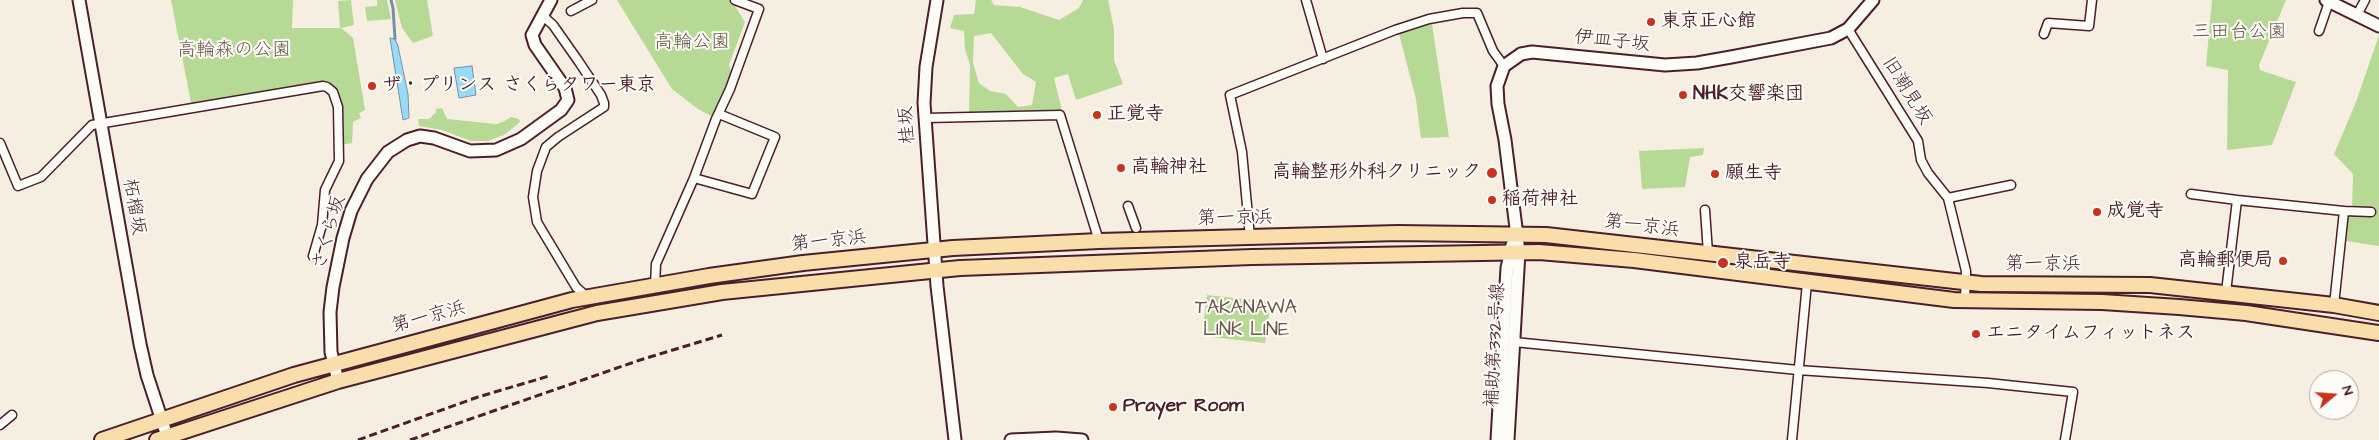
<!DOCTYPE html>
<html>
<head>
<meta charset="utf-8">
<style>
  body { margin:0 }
  #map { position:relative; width:2379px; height:440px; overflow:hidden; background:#f7eee2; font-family:"Architects Daughter",sans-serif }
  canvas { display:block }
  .north { position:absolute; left:2309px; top:370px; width:50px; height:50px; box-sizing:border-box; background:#fdfcf7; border:1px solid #b5a4a5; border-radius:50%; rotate:72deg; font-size:14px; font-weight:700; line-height:20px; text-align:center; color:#4a1f2b }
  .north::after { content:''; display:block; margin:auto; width:18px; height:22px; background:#c8321e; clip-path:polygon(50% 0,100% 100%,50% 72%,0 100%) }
</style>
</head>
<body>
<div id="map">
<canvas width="2379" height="440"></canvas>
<div class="north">N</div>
</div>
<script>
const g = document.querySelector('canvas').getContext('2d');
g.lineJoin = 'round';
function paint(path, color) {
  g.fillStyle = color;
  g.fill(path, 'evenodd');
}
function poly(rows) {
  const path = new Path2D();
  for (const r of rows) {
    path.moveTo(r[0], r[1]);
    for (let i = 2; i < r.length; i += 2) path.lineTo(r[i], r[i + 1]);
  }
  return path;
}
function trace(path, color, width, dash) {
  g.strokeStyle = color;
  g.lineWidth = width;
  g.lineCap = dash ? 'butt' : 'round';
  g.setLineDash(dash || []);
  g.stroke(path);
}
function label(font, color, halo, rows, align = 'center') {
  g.font = font + ' "Architects Daughter","Klee One",sans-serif';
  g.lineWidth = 4;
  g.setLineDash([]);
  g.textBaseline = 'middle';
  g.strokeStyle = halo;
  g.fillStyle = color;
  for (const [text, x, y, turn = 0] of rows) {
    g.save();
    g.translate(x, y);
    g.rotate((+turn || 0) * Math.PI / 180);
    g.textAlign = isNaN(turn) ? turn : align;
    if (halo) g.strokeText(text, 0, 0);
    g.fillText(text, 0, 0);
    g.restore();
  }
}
paint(poly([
  [171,0,293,0,292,28,340,28,338,1,351,0,354,25,341,28,353,38,365,110,359,113,361,118,353,122,352,143,339,145,338,107,327,87,192,108],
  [377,0,387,0,391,19,367,21,365,7,377,6],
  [395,0,427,0,433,36,413,43,402,28],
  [617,0,731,0,745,22,729,65,731,71,725,93,713,117,698,109,672,89],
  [976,0,991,0,994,5,1020,7,1059,20,1079,8,1083,0,1108,0,1114,29,1114,60,1123,84,1076,100,1068,74,1054,78,1062,111,969,112,970,65,965,49,964,31,950,28,954,15,974,14],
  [991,33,1023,74,1036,82,1032,105,1018,107,1006,94,990,91,979,83,973,63,974,36],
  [2212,0,2286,0,2259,65,2260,70,2296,82,2272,145,2227,150,2228,70,2206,66],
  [1432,24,1449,137,1421,138,1416,99,1399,34],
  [2379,35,2379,246,2346,241,2348,215,2352,211,2353,174,2334,154,2356,102],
  [442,108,447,119,496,124,503,122,511,117,519,119,520,122,504,135,488,141,471,141,442,130,419,126,418,119,429,119,436,112,436,109],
  [1704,148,1703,155,1690,157,1685,187,1642,189,1639,151],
  [1207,295,1271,302,1265,343,1202,336]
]), '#b6da95');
const water = poly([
  [390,38,395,39,398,46,408,94,409,118,403,120,390,38],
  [472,66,476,95,459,98,454,68,472,66]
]);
paint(water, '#97dbf9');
trace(water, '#7890a7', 1);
trace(poly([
  [391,0,393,8,395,39]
]), '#7890a7', 3);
const street = poly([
  [1306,0,1323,59],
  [571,11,592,0],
  [2357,15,2365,0],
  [543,16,553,25,579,62,601,95,604,103,604,107,558,137,546,147,537,171,533,197,537,222,576,287,587,297],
  [1848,29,1918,141,1921,160,1928,173,1948,198,1966,271,1965,301],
  [2319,31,2329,2],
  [2044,34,2048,23,2089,26,2092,0],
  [926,118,1060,115,1099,241],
  [0,143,18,186,41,177,92,125,323,86,327,87,333,92,338,107,339,161,325,190,322,225,313,256],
  [694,178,752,194,775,137,719,114],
  [2191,194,2237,200],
  [1948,198,2011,185],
  [1128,206,1136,228],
  [1705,210,1708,253],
  [2344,211,2371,212],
  [1250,237,1242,152,1230,95,1395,30,1429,19,1463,13,1477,13,1493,51,1504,66],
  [655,285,656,264,694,178,716,119,730,89,759,9,735,0],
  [2226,292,2237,200,2344,211,2334,305],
  [1514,339,1514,342,1798,370,1988,383,2073,392,2065,440],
  [0,425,12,415],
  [1792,440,1807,283]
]);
const secondary = poly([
  [79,0,140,344,147,375,167,436],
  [937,0,926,67,924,103,937,286,955,440],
  [2326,0,2379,26],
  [338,381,331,352,330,312,333,287,343,238,351,211,367,179,388,152,407,140,420,136,434,138,470,151,496,150,521,139,561,110,568,100,565,88,535,45,532,35,551,0],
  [1011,440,1056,438,1082,440],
  [1497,440,1507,268,1512,245],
  [1508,440,1519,252,1505,140,1498,104,1497,86,1504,66,1521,54,1532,52,1665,65,1697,63,1731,57,1831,38,1848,29,1873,0]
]);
const highway = poly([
  [102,440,294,375,572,300,709,276,803,263,953,248,1099,241,1398,233,1546,235,1981,284,2150,285,2334,305,2379,313],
  [157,440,338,381,597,313,722,292,960,268,1252,257,1539,252,1634,260,1954,300,2102,302,2179,307,2246,313,2379,333]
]);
trace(street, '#4a1f2b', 11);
trace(secondary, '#4a1f2b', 15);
trace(highway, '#4a1f2b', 18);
trace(street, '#fdfcf7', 8);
trace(secondary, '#fdfcf7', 11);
trace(highway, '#f9deab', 14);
trace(poly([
  [358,440,478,397,549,376],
  [410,440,640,360,722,335]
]), '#4a1f2b', 3, [8, 4]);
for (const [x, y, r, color] of [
  [1651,22,5,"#c8321e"],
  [372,86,5,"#c8321e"],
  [1683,95,5,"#c8321e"],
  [1097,115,5,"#c8321e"],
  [1121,168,5,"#c8321e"],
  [1492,173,6,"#c8321e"],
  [1715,174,5,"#c8321e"],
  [1492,200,5,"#c8321e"],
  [2097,212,5,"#c8321e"],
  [2283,261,5,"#c8321e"],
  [1723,263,6,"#c8321e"],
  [1976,334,5,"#c8321e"],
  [1113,407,5,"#c8321e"]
]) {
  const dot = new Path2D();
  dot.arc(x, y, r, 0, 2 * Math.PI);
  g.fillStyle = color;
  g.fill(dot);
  trace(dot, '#fdfcf7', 2);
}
label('bold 19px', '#4a1f2b', '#fdfcf7', [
  ["東京正心館",1661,22],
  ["ザ・プリンス さくらタワー東京",382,86],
  ["NHK交響楽団",1693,95],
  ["正覚寺",1107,115],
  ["高輪神社",1131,168],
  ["高輪整形外科クリニック",1481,173,"right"],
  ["願生寺",1725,174],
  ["稲荷神社",1502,200],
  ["成覚寺",2107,212],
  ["高輪郵便局",2273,261,"right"],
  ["泉岳寺",1734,263],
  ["エニタイムフィットネス",1986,334],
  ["Prayer Room",1123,407]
], 'left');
label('19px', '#6a574b', '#fdfcf7', [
  ["三田台公園",2239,33],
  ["高輪公園",692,43],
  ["高輪森の公園",234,51],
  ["TAKANAWA",1246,309],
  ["LINK LINE",1246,331]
]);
label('19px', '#4a1f2b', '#fdfcf7', [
  ["伊皿子坂",1612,42,6],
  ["旧潮見坂",1906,91,58],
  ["桂坂",908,125,-94],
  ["柘榴坂",133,207,80],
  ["第一京浜",1235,219,-1],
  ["第一京浜",1642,227,7],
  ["さくら坂",330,233,-74],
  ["第一京浜",829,242,-6],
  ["第一京浜",2043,265],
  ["第一京浜",429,318,-15],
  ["補助第332号線",1496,345,-87]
]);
</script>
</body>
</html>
